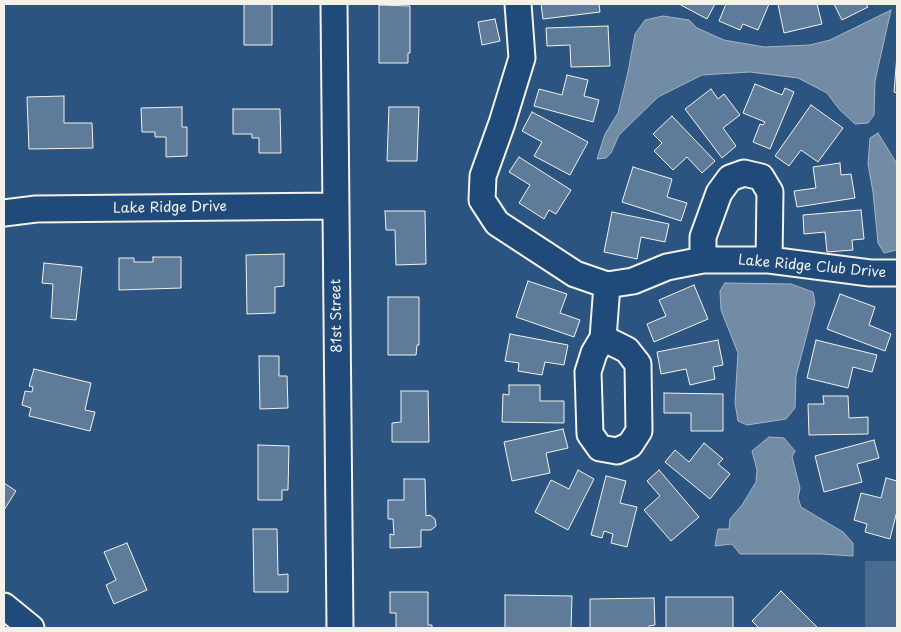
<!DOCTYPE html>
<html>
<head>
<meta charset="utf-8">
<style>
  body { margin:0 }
  #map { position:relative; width:901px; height:632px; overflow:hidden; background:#2c5481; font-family:"Playpen Sans",sans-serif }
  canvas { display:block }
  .frame { position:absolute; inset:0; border:5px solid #f4f1e8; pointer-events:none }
</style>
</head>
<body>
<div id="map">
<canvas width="901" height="632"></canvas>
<div class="frame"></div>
</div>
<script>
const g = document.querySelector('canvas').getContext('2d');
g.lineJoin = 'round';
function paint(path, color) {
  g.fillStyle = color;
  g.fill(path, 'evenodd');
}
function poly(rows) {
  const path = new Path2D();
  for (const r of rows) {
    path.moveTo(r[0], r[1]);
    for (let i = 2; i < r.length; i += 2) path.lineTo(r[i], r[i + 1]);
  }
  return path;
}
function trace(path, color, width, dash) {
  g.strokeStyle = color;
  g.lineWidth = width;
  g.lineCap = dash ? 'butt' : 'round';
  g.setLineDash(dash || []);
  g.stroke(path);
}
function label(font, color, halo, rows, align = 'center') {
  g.font = font + ' "Playpen Sans",sans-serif';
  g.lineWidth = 4;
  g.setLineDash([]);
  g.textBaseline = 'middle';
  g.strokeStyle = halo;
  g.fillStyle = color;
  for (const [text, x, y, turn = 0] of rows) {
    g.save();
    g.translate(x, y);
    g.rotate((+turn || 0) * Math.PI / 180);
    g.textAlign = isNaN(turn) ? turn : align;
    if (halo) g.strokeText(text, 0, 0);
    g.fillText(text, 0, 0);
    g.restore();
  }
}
paint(poly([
  [865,561,897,561,897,628,865,628]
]), '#496b90');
const water = poly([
  [891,10,875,81,874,115,868,123,855,124,839,109,827,93,798,78,750,72,702,75,658,97,619,135,611,153,606,158,597,159,605,134,618,113,628,72,635,34,645,20,663,16,689,20,697,28,724,40,764,47,810,45,830,40,891,10],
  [878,133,897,164,897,250,884,253,878,243,873,192,868,164,870,138,878,133],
  [725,283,791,284,813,292,815,303,796,376,795,408,786,419,747,425,738,421,735,403,738,353,721,310,720,291,725,283],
  [769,437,784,438,795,451,792,457,800,488,798,498,801,507,843,532,853,543,853,556,821,554,740,554,732,544,715,546,718,529,729,529,730,519,742,505,756,482,757,470,752,451,769,437]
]);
paint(water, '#738ca6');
trace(water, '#a7b4c0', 1);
const building = poly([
  [244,4,272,4,272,45,244,45,244,4],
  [541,4,599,4,600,12,543,19,541,4],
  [679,4,715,4,707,19,679,4],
  [726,4,769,4,758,30,743,24,740,30,719,21,726,4],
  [778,4,817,4,822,24,784,33,778,4],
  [834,4,866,4,868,7,842,20,834,4],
  [379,5,410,6,410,53,408,53,408,63,379,63,379,5],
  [495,19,500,41,482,45,478,22,495,19],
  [608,26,610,66,571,67,570,45,547,46,546,28,608,26],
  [897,55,897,93,894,92,897,55],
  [567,75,588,80,584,96,599,100,593,122,534,106,539,89,562,95,567,75],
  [755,84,782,95,785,88,794,92,770,149,753,142,760,124,763,125,765,122,743,113,755,84],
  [711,89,718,99,724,94,740,115,723,128,736,146,722,158,685,109,711,89],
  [64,96,64,123,92,123,93,148,29,149,27,97,64,96],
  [811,105,843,128,818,162,801,150,789,166,775,156,811,105],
  [182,107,182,127,187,127,187,156,166,157,166,137,155,137,155,132,142,132,141,108,182,107],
  [389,107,419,107,417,161,387,161,389,107],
  [233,109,280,109,281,153,259,153,259,138,252,138,252,134,233,134,233,109],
  [532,112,588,142,570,175,534,156,542,142,522,131,532,112],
  [672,116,715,161,702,173,687,157,673,170,654,151,662,143,653,134,672,116],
  [519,157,571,190,556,214,549,210,544,219,519,203,530,185,509,172,519,157],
  [840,163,841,175,851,174,855,198,797,207,794,191,816,188,813,167,840,163],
  [633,167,672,179,667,197,687,203,681,221,622,202,633,167],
  [861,210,864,239,852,240,853,250,827,252,825,232,804,234,803,215,861,210],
  [385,211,425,211,426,264,396,265,395,230,386,230,385,211],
  [612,212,669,224,665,242,641,237,637,259,604,252,612,212],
  [284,254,284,286,275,287,275,313,247,314,246,255,284,254],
  [153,257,181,257,181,288,119,290,119,258,134,258,134,262,153,262,153,257],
  [44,263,82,267,76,320,51,318,53,284,42,283,44,263],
  [528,281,567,294,560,313,580,320,574,337,516,317,528,281],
  [694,285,708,319,654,342,647,324,666,316,659,300,694,285],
  [840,294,875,307,869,325,891,334,885,351,827,329,840,294],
  [388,297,419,297,419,345,417,345,416,355,388,355,388,297],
  [510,334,568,345,564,365,545,362,542,375,518,371,519,363,505,361,510,334],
  [718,340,723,365,713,367,715,379,690,385,686,369,661,374,657,352,718,340],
  [816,340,877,355,872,372,853,367,848,388,807,378,816,340],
  [259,356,279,356,279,376,287,376,288,408,260,409,259,356],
  [34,369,91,383,85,410,95,412,90,431,29,416,31,408,22,405,25,391,32,392,33,387,29,386,34,369],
  [509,385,540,385,540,401,564,401,564,423,502,422,503,394,509,395,509,385],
  [401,391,428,391,429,442,392,442,392,423,401,422,401,391],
  [664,393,723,394,723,431,691,431,691,413,664,413,664,393],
  [823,396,848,396,849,418,868,417,868,434,809,435,808,404,824,404,823,396],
  [563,429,568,448,546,453,550,473,512,481,504,442,563,429],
  [874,440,879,458,857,464,862,482,824,492,815,456,874,440],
  [704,443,723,459,718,464,730,474,710,499,665,462,675,450,689,462,704,443],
  [258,445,289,446,288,490,282,490,282,500,258,500,258,445],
  [578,470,594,479,568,530,535,512,551,480,569,489,578,470],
  [659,470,699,517,671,541,644,510,660,496,647,481,659,470],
  [606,476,626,481,620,503,637,507,627,547,611,543,613,534,604,531,602,538,591,535,606,476],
  [886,478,897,481,897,511,890,539,865,532,867,524,854,520,861,493,881,498,886,478],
  [404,479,425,479,426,516,430,515,435,519,436,526,431,530,421,530,421,547,390,548,390,534,394,535,393,519,388,519,388,500,404,500,404,479],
  [4,483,16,491,4,510,4,483],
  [253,529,277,529,278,575,288,574,288,592,254,592,253,529],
  [127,543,147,590,114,604,106,585,116,580,104,552,127,543],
  [781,591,818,628,759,628,752,621,781,591],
  [390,592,428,592,428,625,432,625,432,628,396,628,396,613,390,613,390,592],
  [505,595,572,596,571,628,505,628,505,595],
  [666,597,733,597,733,628,666,628,666,597],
  [654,598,655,625,649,626,649,628,590,628,590,599,654,598]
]);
paint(building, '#5e7b9a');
trace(building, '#f4f1e8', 1);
const minor = poly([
  [334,4,340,628],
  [518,4,522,58,502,123,483,176,482,200,497,223,575,274,607,285,633,281,667,267,703,260,769,260,870,273,897,273],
  [4,213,36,209,336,206],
  [703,260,703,237,719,193,730,178,744,173,761,177,770,192,769,260],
  [603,338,627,350,638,364,639,431,630,445,617,451,600,448,590,434,588,372,594,353,603,338],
  [603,338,607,285],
  [4,606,31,628]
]);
trace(minor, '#f4f1e8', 29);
trace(minor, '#1f4a7a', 25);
label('14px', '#f4f1e8', '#1f4a7a', [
  ["Lake Ridge Drive",170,208,-1],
  ["Lake Ridge Club Drive",812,267,5],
  ["81st Street",337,316,-91]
]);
</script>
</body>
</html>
